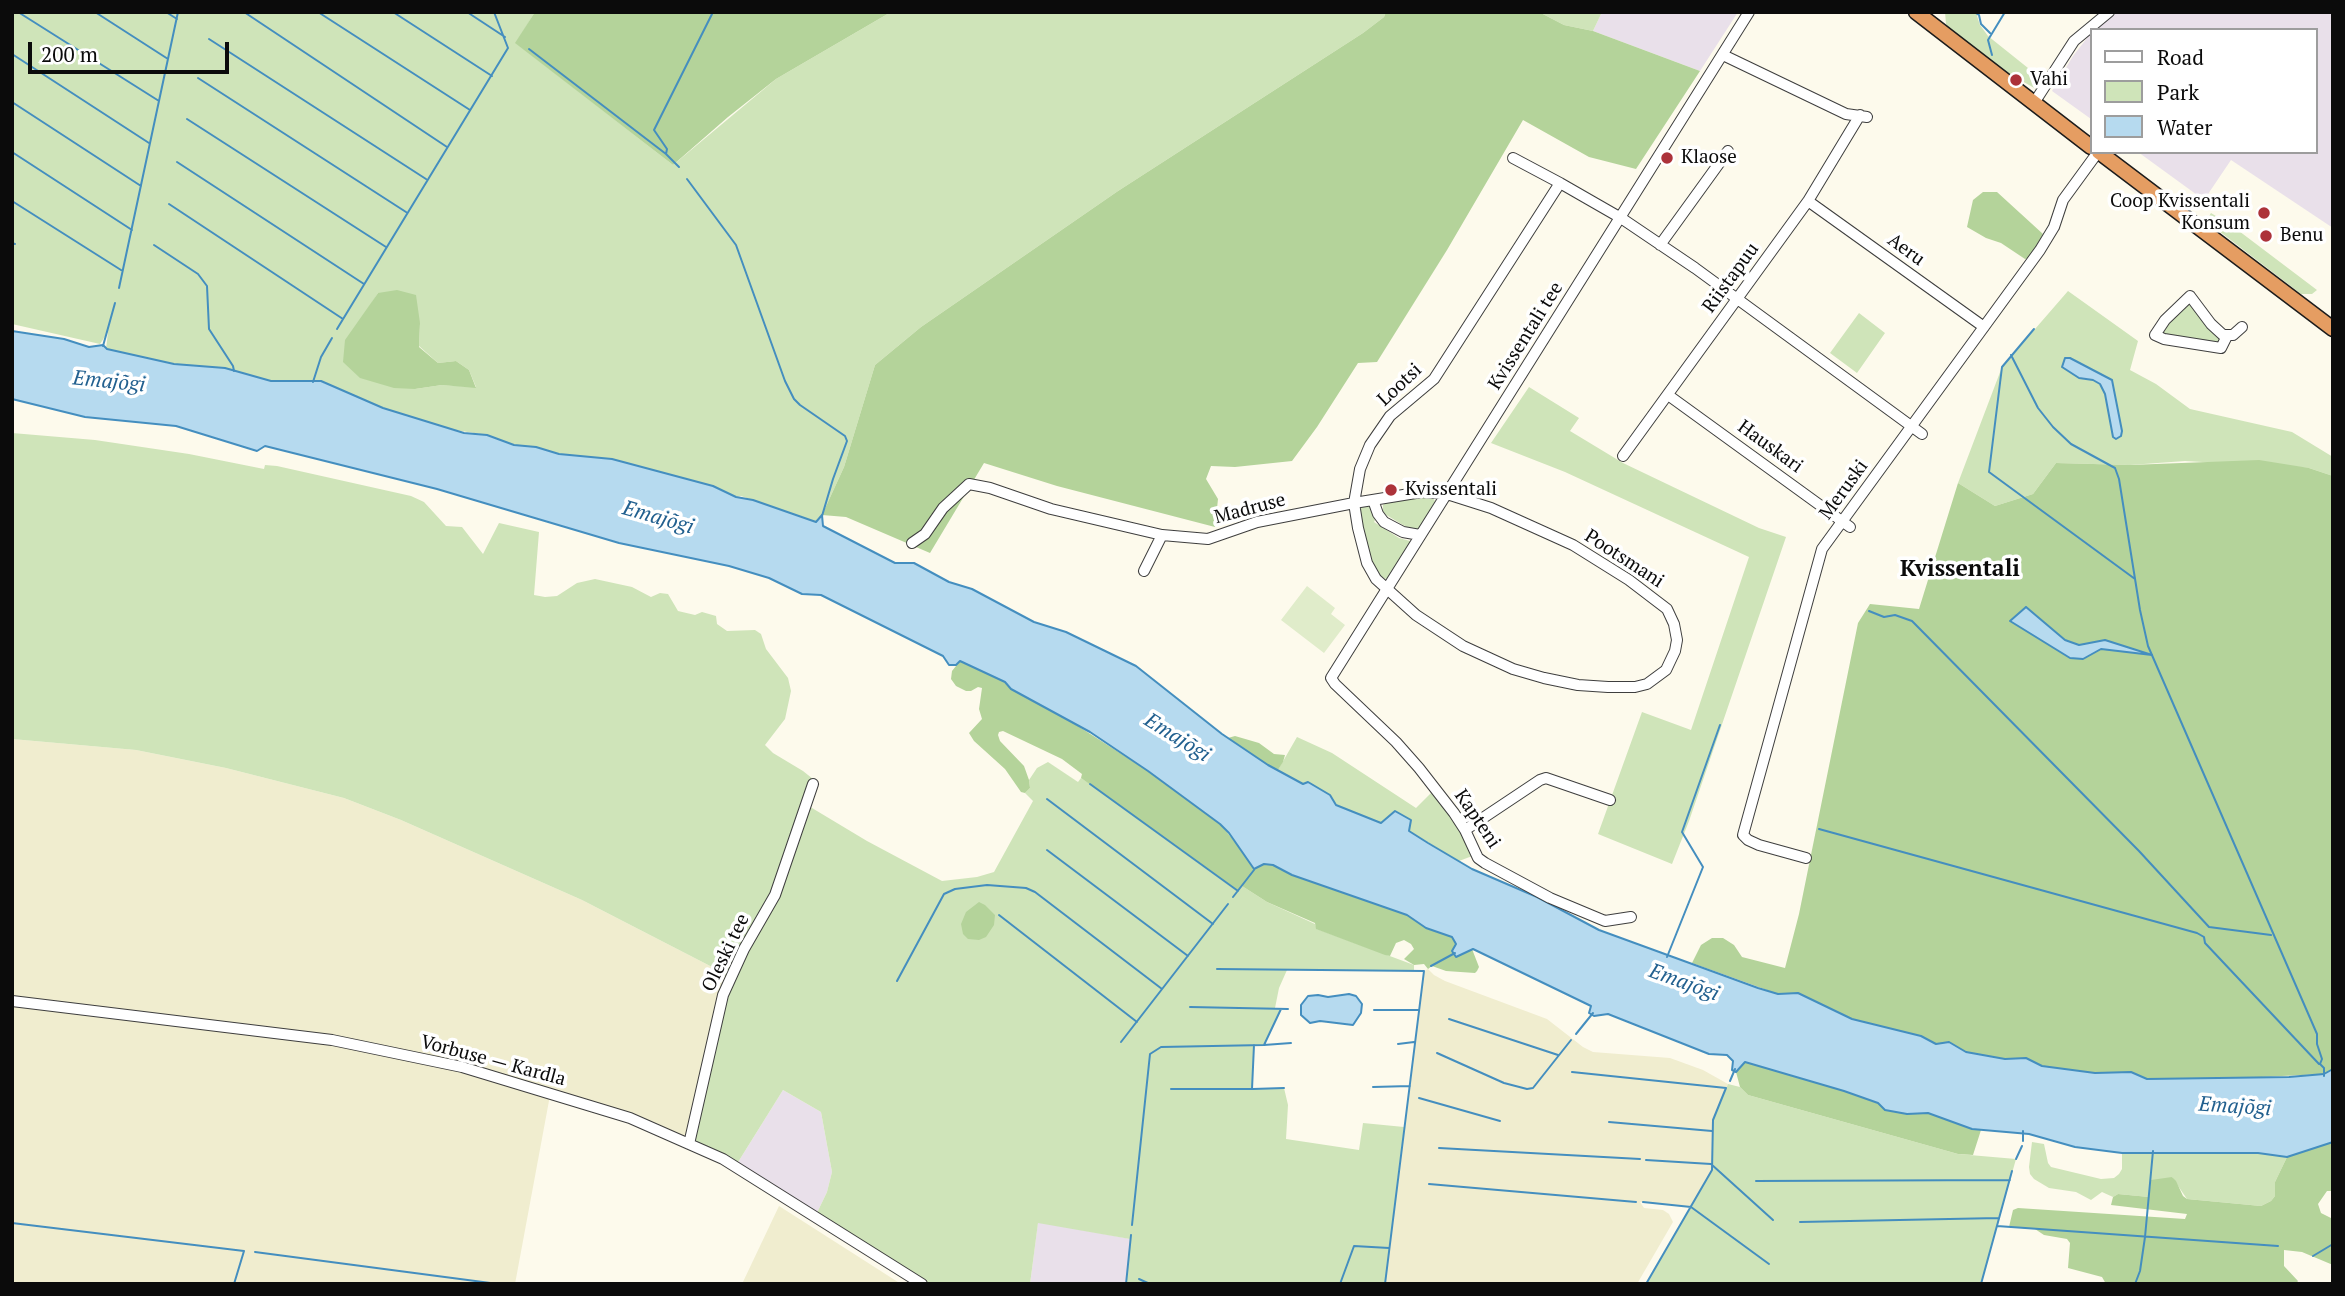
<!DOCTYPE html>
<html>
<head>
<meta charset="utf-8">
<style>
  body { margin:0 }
  #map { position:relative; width:2345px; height:1296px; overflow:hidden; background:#fdfaec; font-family:"PT Serif",serif }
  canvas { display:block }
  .frame { position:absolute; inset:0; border:14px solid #0b0b0b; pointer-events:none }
  .legend { position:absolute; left:2090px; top:28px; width:228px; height:126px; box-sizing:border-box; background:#fff; border:2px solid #9d9d9d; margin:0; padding:9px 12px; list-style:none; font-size:21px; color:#0b0b0b }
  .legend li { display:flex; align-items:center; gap:14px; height:35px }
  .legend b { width:35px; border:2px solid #9d9d9d }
  .scale { position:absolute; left:28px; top:42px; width:201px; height:32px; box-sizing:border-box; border:4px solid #0b0b0b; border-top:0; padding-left:9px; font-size:21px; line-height:24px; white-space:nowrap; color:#0b0b0b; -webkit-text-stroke:5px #fff; paint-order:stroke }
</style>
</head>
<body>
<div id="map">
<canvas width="2345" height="1296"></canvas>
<div class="frame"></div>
<ul class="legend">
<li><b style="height:9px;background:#fff"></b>Road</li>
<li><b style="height:19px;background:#cfe4b9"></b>Park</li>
<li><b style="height:19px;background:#b6daef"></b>Water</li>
</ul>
<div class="scale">200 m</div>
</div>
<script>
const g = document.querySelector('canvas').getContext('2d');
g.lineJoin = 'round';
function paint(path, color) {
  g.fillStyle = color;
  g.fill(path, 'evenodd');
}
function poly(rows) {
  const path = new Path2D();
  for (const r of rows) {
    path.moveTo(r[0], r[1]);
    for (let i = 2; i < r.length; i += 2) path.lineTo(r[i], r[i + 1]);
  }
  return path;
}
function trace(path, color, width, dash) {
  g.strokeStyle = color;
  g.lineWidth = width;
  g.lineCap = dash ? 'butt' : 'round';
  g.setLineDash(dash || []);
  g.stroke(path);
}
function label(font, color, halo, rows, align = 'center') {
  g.font = font + ' "PT Serif",serif';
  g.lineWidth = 7;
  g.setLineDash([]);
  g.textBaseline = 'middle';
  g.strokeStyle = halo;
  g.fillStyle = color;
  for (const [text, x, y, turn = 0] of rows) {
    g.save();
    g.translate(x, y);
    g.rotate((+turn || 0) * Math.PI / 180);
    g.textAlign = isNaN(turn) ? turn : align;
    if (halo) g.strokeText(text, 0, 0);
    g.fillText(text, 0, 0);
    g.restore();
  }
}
paint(poly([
  [1602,12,1738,12,1700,71,1593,31],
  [2118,12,2333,12,2333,228,2231,160,2204,200,2138,152,2315,152,2315,30,2094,30],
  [2091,33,2091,119,2052,91,2073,56],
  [783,1090,821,1112,832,1172,827,1192,815,1217,735,1167],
  [1038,1222,1131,1239,1126,1284,1030,1284]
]), '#e9e0ea');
paint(poly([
  [12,739,136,750,226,768,344,798,401,820,582,900,716,969,730,979,689,1144,551,1090,515,1284,12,1284],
  [1428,969,1434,975,1445,981,1547,1019,1583,1047,1593,1052,1670,1058,1703,1070,1728,1084,1713,1120,1712,1170,1691,1207,1640,1202,1644,1208,1663,1210,1669,1214,1673,1222,1637,1284,1385,1284,1424,971],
  [779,1206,862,1259,901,1284,742,1284]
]), '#f0edcf');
paint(poly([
  [12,12,535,12,516,43,673,165,776,79,891,12,1386,12,1384,17,1363,33,1118,191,921,327,875,365,844,467,822,515,816,522,741,496,736,497,713,486,612,459,559,454,536,447,514,445,487,435,455,430,383,408,321,381,271,381,225,368,174,364,106,349,108,332,100,344,12,324],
  [378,293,420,323,419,346,438,363,456,361,469,370,476,387,442,385,415,389,367,310],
  [1539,12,1602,12,1593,31,1564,25],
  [1979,12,1977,16,1980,25,1988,36,2043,80,2036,89,1994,65,1948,28,1946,24,1945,12],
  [2211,213,2235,228,2317,290,2312,294,2301,294,2206,221],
  [2068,291,2138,341,2130,370,2156,384,2190,409,2292,432,2333,457,2333,476,2309,468,2185,461,2130,465,2056,463,2033,494,1995,506,1958,483,2002,367],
  [2189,301,2226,344,2160,336,2163,327],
  [1859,313,1885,333,1857,373,1830,353],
  [1529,387,1579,418,1570,431,1623,463,1759,528,1786,537,1689,821,1672,864,1598,834,1642,712,1691,730,1749,557,1565,472,1491,443],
  [12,433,95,440,189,454,264,469,265,465,277,466,411,496,424,502,446,526,462,527,483,554,499,523,539,532,534,595,545,597,557,596,577,583,595,579,632,587,651,597,660,593,668,594,678,611,695,615,702,612,716,616,717,624,727,631,755,630,761,634,766,649,788,678,791,691,785,719,765,745,773,753,803,771,813,779,813,784,807,805,867,841,942,881,977,877,994,872,1033,801,1025,793,1030,788,1029,780,1037,768,1048,762,1078,782,1081,778,1090,784,1237,891,1242,886,1267,902,1315,924,1317,929,1414,965,1414,971,1287,970,1279,988,1275,1008,1281,1009,1264,1045,1254,1046,1252,1089,1284,1088,1288,1105,1286,1139,1359,1150,1363,1123,1404,1127,1385,1284,1126,1284,1130,1239,1038,1223,1030,1284,922,1284,815,1217,827,1192,832,1172,821,1112,783,1090,735,1167,689,1144,730,979,716,969,582,900,401,820,344,798,226,768,136,750,12,739],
  [1418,497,1432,497,1435,501,1422,528,1416,531,1413,531,1383,513,1383,505,1386,503],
  [1370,506,1375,520,1374,522,1399,538,1410,541,1411,544,1388,579,1381,578,1370,562,1357,511,1360,507],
  [1297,737,1332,753,1416,808,1434,790,1451,813,1475,855,1459,861,1409,831,1408,825,1394,811,1382,823,1354,814,1336,805,1330,795,1308,782,1303,784,1278,770],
  [1728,1084,1740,1087,1748,1095,1958,1154,2016,1159,1981,1284,1646,1284,1712,1170,1713,1120],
  [2032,1142,2044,1144,2048,1163,2051,1167,2101,1179,2114,1178,2119,1174,2122,1169,2122,1153,2258,1153,2287,1157,2275,1182,2275,1196,2271,1201,2261,1206,2187,1199,2172,1177,2149,1197,2118,1194,2113,1197,2102,1192,2091,1200,2076,1192,2049,1188,2034,1179,2030,1174,2029,1167]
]), '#cfe4b9');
paint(poly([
  [535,12,891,12,776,79,728,117,673,165,515,43],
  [1386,12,1539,12,1564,25,1593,31,1700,71,1636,169,1589,157,1523,120,1447,250,1377,362,1358,363,1317,427,1292,461,1235,467,1211,466,1206,479,1218,499,1215,527,1057,486,984,463,930,553,846,517,822,515,844,467,875,365,921,327,1118,191,1363,33,1384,17],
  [1983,192,1997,192,2043,234,2029,258,2025,259,2001,243,1986,238,1967,227,1973,200],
  [397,290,416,295,420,323,419,347,438,363,456,361,469,370,476,388,442,385,415,389,394,388,360,378,343,362,345,340,378,293],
  [2259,460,2309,468,2333,476,2333,1069,2324,1074,2177,1081,2147,1079,2131,1072,2095,1073,2042,1066,2026,1058,2005,1059,1966,1052,1949,1042,1936,1044,1921,1036,1852,1019,1798,993,1778,994,1692,963,1701,945,1712,938,1723,938,1734,945,1742,957,1785,968,1799,914,1858,623,1870,604,1919,609,1958,483,1995,506,2033,494,2056,463,2130,465],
  [960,661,1005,682,1011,689,1056,712,1148,771,1220,824,1240,848,1264,864,1273,865,1292,875,1407,915,1426,928,1452,937,1456,944,1472,949,1479,967,1477,971,1475,973,1446,971,1432,966,1428,969,1424,964,1414,965,1404,959,1414,949,1411,944,1404,940,1396,943,1390,956,1385,955,1316,929,1315,923,1267,902,1242,886,1238,891,1081,778,1082,774,1062,759,1003,731,999,732,998,735,1000,741,1024,766,1029,780,1030,788,1025,793,1021,792,1005,769,974,741,969,733,982,719,979,709,982,688,978,687,971,691,966,691,956,686,951,679,952,671],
  [1235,736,1259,743,1274,754,1285,755,1283,762,1278,770,1268,765,1228,738],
  [979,902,985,905,995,915,994,925,986,937,979,940,968,939,963,934,961,924,966,912],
  [1745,1062,1844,1091,1878,1103,1885,1110,1907,1114,1928,1113,1981,1130,1973,1155,1958,1154,1748,1095,1740,1087,1736,1072],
  [2333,1142,2333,1191,2327,1191,2318,1204,2321,1213,2333,1219,2333,1265,2302,1252,2284,1250,2284,1266,2298,1281,2296,1284,2106,1284,2102,1277,2068,1268,2070,1243,2067,1239,2044,1235,2035,1229,2009,1227,2013,1210,2018,1208,2185,1219,2187,1214,2111,1205,2113,1197,2118,1194,2149,1197,2151,1180,2172,1177,2176,1181,2183,1196,2187,1199,2261,1206,2271,1201,2275,1196,2275,1182,2287,1157]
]), '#b4d39a');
paint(poly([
  [1307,586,1335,608,1331,614,1345,625,1324,653,1281,620]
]), '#e0ecca');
const water = poly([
  [12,331,64,339,89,347,103,345,107,349,174,364,225,368,271,381,321,381,383,408,464,433,487,435,514,445,536,447,559,454,612,459,713,486,736,497,753,500,816,522,822,515,823,526,895,563,914,563,949,582,972,589,1034,622,1066,632,1136,666,1222,734,1268,765,1303,784,1308,782,1330,795,1336,805,1381,823,1395,811,1411,820,1409,831,1428,843,1472,869,1537,897,1599,930,1758,988,1778,994,1798,993,1852,1019,1921,1036,1936,1044,1949,1042,1966,1052,2005,1059,2026,1058,2042,1066,2095,1073,2131,1072,2147,1079,2289,1077,2324,1074,2333,1069,2333,1142,2287,1157,2258,1153,2122,1153,2075,1147,2029,1134,1972,1129,1928,1113,1907,1114,1885,1110,1878,1103,1844,1091,1745,1062,1736,1072,1732,1070,1733,1061,1727,1055,1709,1054,1608,1014,1594,1016,1589,1013,1591,1006,1473,949,1456,957,1452,951,1456,944,1452,937,1426,928,1407,915,1292,875,1273,865,1264,864,1254,869,1229,833,1220,824,1148,771,1090,732,1011,689,1005,682,960,661,956,665,949,665,943,656,821,595,802,594,769,578,729,566,619,543,437,489,265,446,257,451,176,426,85,417,12,399,12,331],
  [2065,358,2070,358,2112,380,2122,431,2121,436,2116,439,2113,437,2105,394,2100,384,2093,380,2079,378,2062,367,2065,358],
  [2026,607,2065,640,2079,645,2105,640,2152,655,2101,649,2083,659,2070,658,2010,621,2026,607],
  [1349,994,1356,996,1362,1004,1361,1013,1353,1025,1320,1021,1310,1023,1301,1015,1301,1005,1308,996,1318,995,1328,997,1349,994]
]);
paint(water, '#b6daef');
trace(water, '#448ebf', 2);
trace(poly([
  [18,12,159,101],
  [95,12,168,59],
  [166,12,177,19],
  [244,12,447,147],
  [318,12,470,110],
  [393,12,492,76],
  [467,12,505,37],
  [1974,12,1979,15,1981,24,1990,33],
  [209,39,426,179],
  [529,49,666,154],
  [12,54,149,143],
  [1992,55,1988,40,2005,12],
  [198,78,406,212],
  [12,102,141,186],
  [187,119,386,247],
  [12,152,132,230],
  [177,162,364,284],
  [679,167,666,154,667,149,654,130,713,12],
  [687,179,736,245,785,381,794,399,800,405,845,436,847,441,833,479,822,516],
  [12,201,121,270],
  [169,204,343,319],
  [12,243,15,244],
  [154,245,198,274,207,286,209,329,233,366,234,371],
  [119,288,178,12],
  [2332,313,2333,313],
  [337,329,508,48,494,12],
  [2034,329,2002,367,1989,472,2135,579],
  [103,346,115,303],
  [2011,355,2038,408,2053,427,2071,444,2115,468,2119,479,2140,610,2148,646,2317,1034,2317,1044,2322,1059,2320,1064,2324,1068,2324,1076],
  [313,382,321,357,332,338],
  [1869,611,1884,617,1895,615,1912,621,2139,851,2209,927,2271,935],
  [1090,784,1238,891],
  [1047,799,1213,924],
  [1819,829,2197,933,2204,937,2205,943,2319,1064],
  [1047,850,1188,956],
  [1233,897,1254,870],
  [999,915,1137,1022],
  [1667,957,1703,867,1682,832,1720,725],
  [1431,966,1455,953],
  [1217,969,1424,971,1385,1284],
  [897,981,944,894,955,889,987,885,1026,888,1035,892,1162,989],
  [1190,1007,1288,1009],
  [1374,1010,1419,1010],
  [1449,1019,1558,1055],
  [1576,1034,1593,1013],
  [1121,1042,1228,904],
  [1398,1044,1414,1042],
  [1264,1045,1291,1043],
  [1437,1053,1504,1083,1527,1089,1533,1088,1571,1040],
  [1572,1072,1726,1088,1713,1120,1712,1170,1646,1284],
  [1730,1081,1735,1069],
  [1373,1087,1410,1086],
  [1171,1089,1252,1089,1254,1045],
  [1253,1089,1284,1088],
  [1419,1098,1500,1121],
  [1609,1122,1712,1131],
  [2023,1131,2023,1141],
  [1439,1148,1640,1159],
  [2016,1159,2022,1146],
  [1646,1160,1711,1164,1773,1220],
  [1756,1181,2010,1180],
  [1429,1184,1636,1202],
  [1643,1202,1691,1207,1769,1264],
  [1800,1222,1999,1218],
  [12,1223,244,1251,234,1284],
  [1132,1225,1150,1054,1161,1047,1264,1045,1281,1009],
  [1997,1226,2278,1246],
  [255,1252,498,1284],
  [2313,1256,2333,1244],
  [1139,1279,1150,1284],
  [1126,1284,1131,1235],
  [1340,1284,1354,1246,1389,1248],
  [1981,1284,2012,1171],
  [2135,1284,2140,1271,2145,1237,2153,1151]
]), '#448ebf', 2);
const minor = poly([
  [1723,55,1846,114,1867,117],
  [2034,103,2074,41,2109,12],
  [1513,158,1560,183],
  [1808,201,1984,327],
  [1660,245,1728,151],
  [2227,336,2221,348,2164,339,2155,335,2165,320,2190,296,2211,324,2223,335,2233,335,2242,327],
  [1668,395,1850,527],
  [1623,456,1808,201,1860,115],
  [1373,500,1378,514,1384,522,1403,532,1420,535],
  [912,543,925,534,943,508,969,484,990,488,1051,509,1162,535,1208,539,1257,522,1354,503,1422,492,1447,494,1491,508,1573,545,1629,580,1667,609,1674,624,1677,640,1675,651,1666,670,1647,684,1635,687,1608,687,1578,685,1544,678,1513,669,1463,646,1416,615,1376,579,1367,563,1358,528,1354,503,1360,469,1370,445,1390,416,1434,379,1560,183,1621,218,1695,268,1922,434],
  [1144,571,1162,535],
  [1465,830,1540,780,1546,778,1610,800],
  [1806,858,1759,845,1748,840,1743,835,1822,549,2040,250,2054,227,2063,200,2098,152],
  [1631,917,1605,921,1550,898,1485,863,1478,858,1465,830,1454,813,1419,768,1396,742,1335,684,1331,678,1749,12],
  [12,1001,332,1040,462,1067,630,1118,723,1159,922,1284],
  [689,1144,723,995,744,949,775,895,813,784]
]);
const highway = poly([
  [1916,12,2091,147],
  [2099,152,2333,329]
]);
trace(minor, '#3e3e3e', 12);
trace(highway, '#1c1c1c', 17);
trace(minor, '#fff', 10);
trace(highway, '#e59d62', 14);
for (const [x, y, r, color] of [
  [2016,80,7,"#ac3239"],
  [1667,158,7,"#ac3239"],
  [2264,213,7,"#ac3239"],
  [2266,236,7,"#ac3239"],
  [1391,490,7,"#ac3239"]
]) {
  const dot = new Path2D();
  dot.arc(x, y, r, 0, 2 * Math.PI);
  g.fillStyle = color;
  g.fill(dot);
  trace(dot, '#fff', 2.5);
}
label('19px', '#0b0b0b', '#fff', [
  ["Vahi",2030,80],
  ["Klaose",1681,158],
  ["Coop Kvissentali",2250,202,"right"],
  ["Konsum",2250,224,"right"],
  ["Benu",2280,236],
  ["Kvissentali",1405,490]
], 'left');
label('19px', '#0b0b0b', '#fff', [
  ["Aeru",1906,250,36],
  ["Riistapuu",1731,278,-54],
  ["Kvissentali tee",1526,336,-58],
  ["Lootsi",1400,385,-43],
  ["Hauskari",1770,447,36],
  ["Meruski",1844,490,-54],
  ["Madruse",1250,509,-15],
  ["Pootsmani",1624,559,33],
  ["Kapteni",1477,819,56],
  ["Oleski tee",726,953,-64],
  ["Vorbuse — Kardla",493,1061,15]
]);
label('italic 21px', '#22608f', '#fff', [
  ["Emajõgi",109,382,6],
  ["Emajõgi",658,518,16],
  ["Emajõgi",1177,738,32],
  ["Emajõgi",1684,983,20],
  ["Emajõgi",2235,1107,4]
]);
label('bold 23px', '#0b0b0b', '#fff', [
  ["Kvissentali",1960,569]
]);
</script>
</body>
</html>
